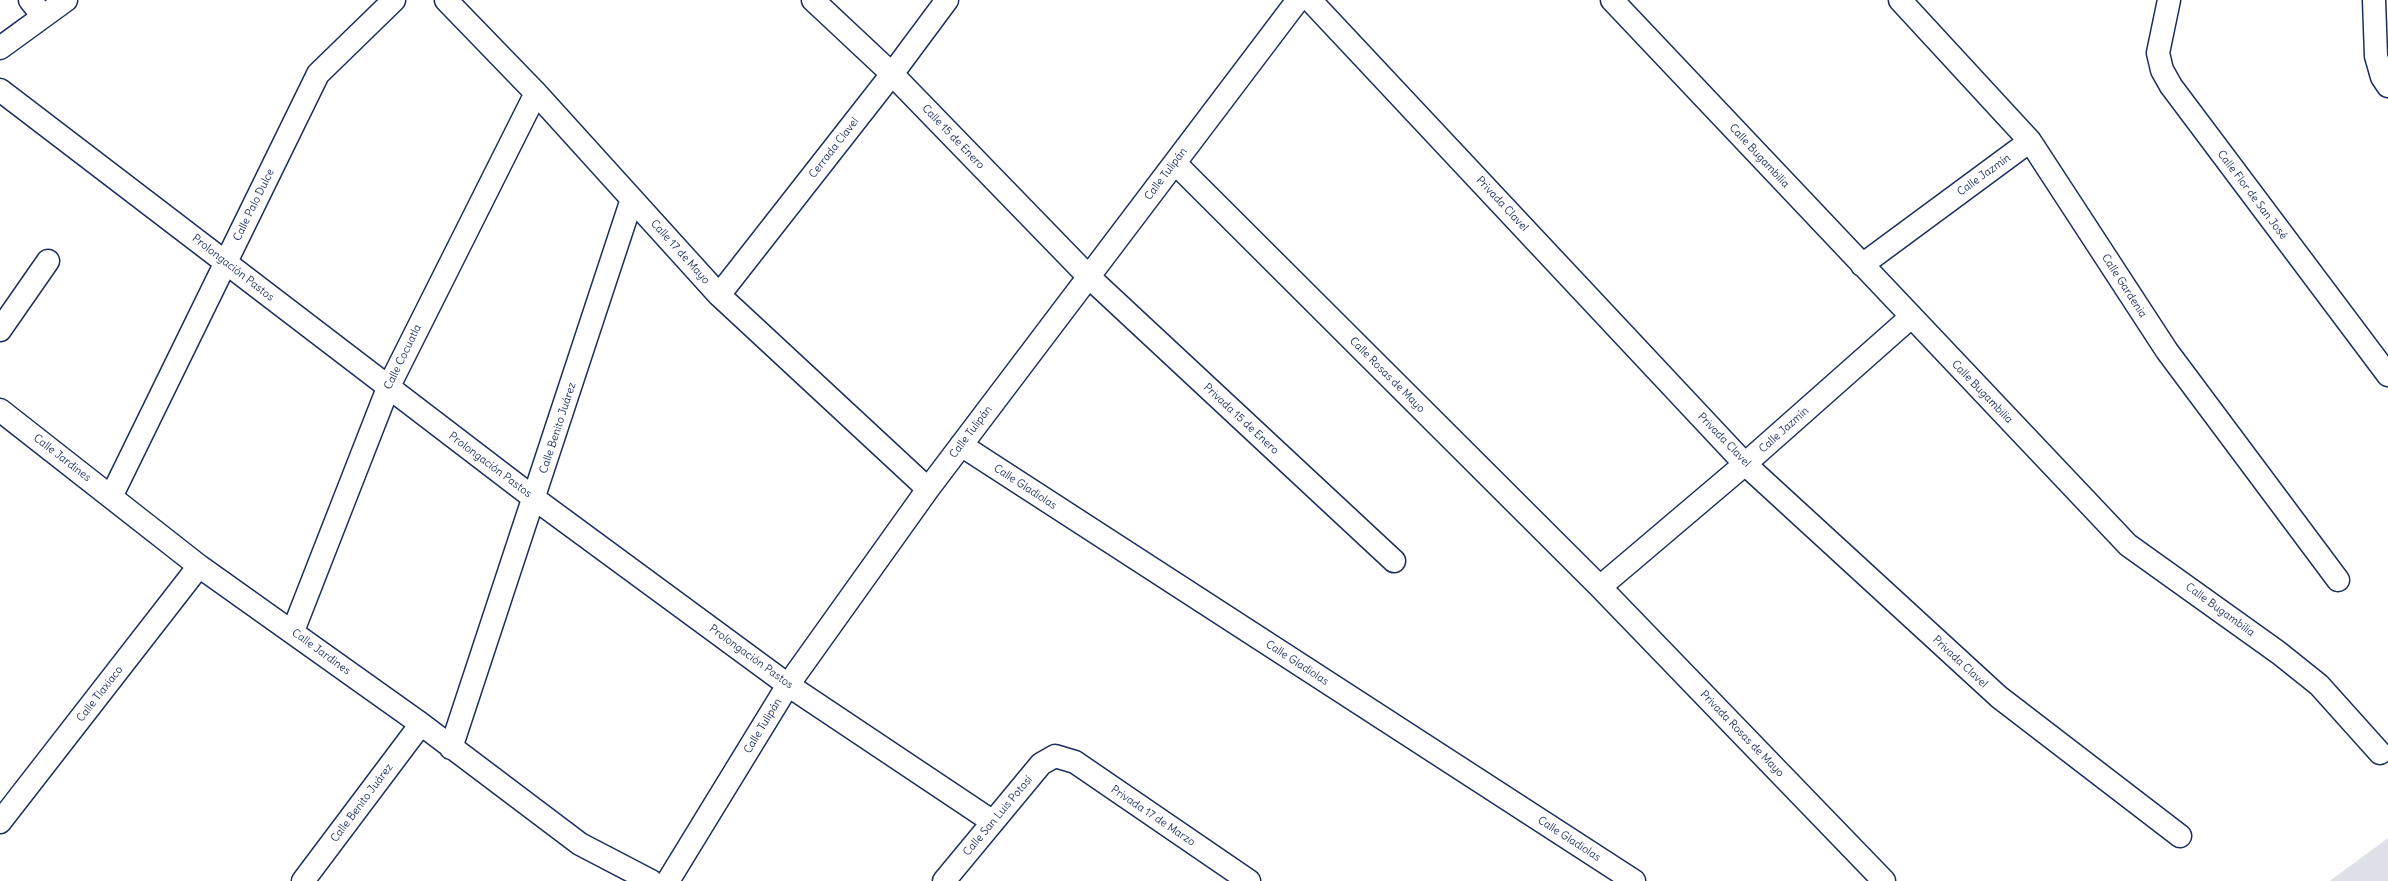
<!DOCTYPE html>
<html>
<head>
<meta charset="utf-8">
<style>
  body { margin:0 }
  canvas { display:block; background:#fff }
</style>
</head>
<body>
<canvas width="2388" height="881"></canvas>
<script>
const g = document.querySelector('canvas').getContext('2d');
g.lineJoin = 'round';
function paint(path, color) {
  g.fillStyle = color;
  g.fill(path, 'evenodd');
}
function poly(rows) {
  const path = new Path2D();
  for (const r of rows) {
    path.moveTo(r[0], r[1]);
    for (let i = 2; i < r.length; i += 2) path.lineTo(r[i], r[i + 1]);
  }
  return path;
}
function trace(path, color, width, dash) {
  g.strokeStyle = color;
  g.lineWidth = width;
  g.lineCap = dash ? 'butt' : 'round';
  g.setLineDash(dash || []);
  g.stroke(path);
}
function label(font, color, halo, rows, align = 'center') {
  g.font = font + ' Delius,sans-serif';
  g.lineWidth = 3;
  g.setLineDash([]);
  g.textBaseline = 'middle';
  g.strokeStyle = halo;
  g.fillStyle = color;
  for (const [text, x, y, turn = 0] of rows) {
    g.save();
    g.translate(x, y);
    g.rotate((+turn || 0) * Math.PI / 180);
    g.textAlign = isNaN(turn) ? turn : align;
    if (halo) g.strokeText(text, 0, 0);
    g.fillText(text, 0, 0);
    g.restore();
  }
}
paint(poly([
  [2388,838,2388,881,2330,881,2331,880]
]), '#dee1e7');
const street = poly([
  [30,0,43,16],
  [446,0,536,93,719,295,928,489],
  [813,0,892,74,1089,277,1394,561],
  [1310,0,1745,464,1999,697,2180,836],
  [1612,0,2128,545,2279,653,2319,685,2380,753],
  [1900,0,2030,141,2167,351,2338,580],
  [2169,0,2158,53,2162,70,2171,86,2388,375],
  [2374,0,2376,56,2382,77,2388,86],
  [0,48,66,0],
  [0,90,535,499,788,685,993,822],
  [1175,163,1600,587,1884,881],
  [1862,265,2030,141],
  [719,295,892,74,947,0],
  [0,330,48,261],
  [0,410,199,566,421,724,580,844,651,881],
  [961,445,1634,881],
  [111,497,318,74,394,0],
  [1600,587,1745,464,1911,317],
  [293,631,388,388,536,93],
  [451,748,632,199],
  [0,822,199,566],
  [303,881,421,724],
  [668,881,788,685,928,489,1298,0],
  [944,881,1041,764,1055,756,1075,762,1249,881]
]);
trace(street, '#1b2f5e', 25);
trace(street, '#fff', 22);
label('11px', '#1b2f5e', '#fff', [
  ["Calle 15 de Enero",953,137,46],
  ["Cerrada Clavel",834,148,-52],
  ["Calle Bugambilia",1759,156,47],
  ["Calle Tulipán",1166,174,-53],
  ["Calle Jazmín",1984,175,-36],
  ["Calle Flor de San José",2252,195,53],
  ["Privada Clavel",1502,204,47],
  ["Calle Palo Dulce",254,205,-64],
  ["Calle 17 de Mayo",680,252,48],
  ["Prolongación Pastos",233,268,38],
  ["Calle Gardenia",2124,286,57],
  ["Calle Cocuatla",403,357,-64],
  ["Calle Rosas de Mayo",1387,375,45],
  ["Calle Bugambilia",1982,392,46],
  ["Privada 15 de Enero",1241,419,43],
  ["Calle Benito Juárez",558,428,-72],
  ["Calle Jazmín",1784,430,-42],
  ["Calle Tulipán",971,432,-53],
  ["Privada Clavel",1724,440,46],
  ["Calle Jardines",62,458,38],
  ["Prolongación Pastos",490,465,37],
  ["Calle Gladiolas",1025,487,33],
  ["Calle Bugambilia",2220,610,36],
  ["Calle Jardines",321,652,36],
  ["Prolongación Pastos",751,657,36],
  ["Privada Clavel",1960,662,43],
  ["Calle Gladiolas",1297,663,33],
  ["Calle Tlaxiaco",100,694,-52],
  ["Calle Tulipán",763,726,-59],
  ["Privada Rosas de Mayo",1742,734,46],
  ["Calle Benito Juárez",362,803,-53],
  ["Calle San Luis Potosí",998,816,-50],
  ["Privada 17 de Marzo",1153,816,34],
  ["Calle Gladiolas",1569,839,33]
]);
</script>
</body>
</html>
